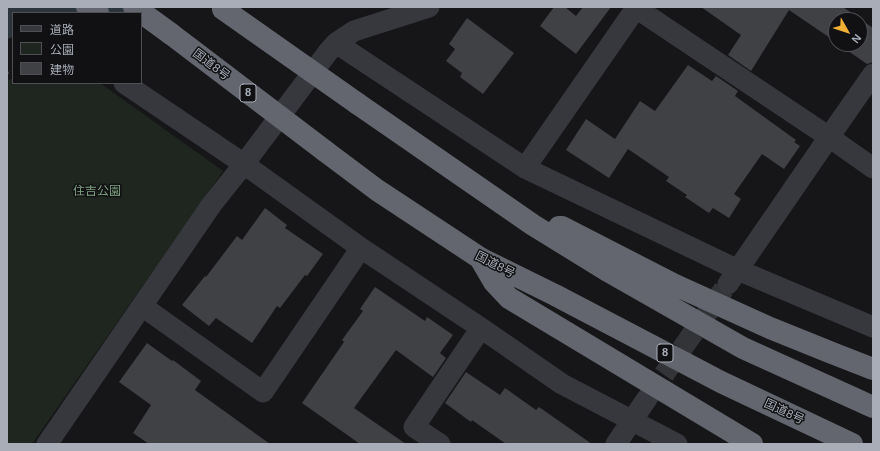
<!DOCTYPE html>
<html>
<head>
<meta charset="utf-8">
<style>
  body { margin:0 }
  #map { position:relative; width:880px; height:451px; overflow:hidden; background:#161618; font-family:Arial,"Noto Sans JP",sans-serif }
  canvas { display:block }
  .frame { position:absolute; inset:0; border:8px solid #a8adb8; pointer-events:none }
  .legend { position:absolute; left:12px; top:12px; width:130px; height:72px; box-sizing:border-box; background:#111113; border:1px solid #4d4f55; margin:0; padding:5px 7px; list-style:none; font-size:12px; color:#a8adb8 }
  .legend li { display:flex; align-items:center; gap:8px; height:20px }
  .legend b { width:20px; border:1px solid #4d4f55 }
  .north { position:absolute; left:828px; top:12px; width:40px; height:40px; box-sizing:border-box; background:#111113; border:1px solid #4d4f55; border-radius:50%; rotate:129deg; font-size:11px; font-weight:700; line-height:16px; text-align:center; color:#a8adb8 }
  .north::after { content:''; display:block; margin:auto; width:14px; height:18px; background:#f2b134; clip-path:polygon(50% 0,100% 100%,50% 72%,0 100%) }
</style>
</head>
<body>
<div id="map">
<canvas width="880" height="451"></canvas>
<div class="frame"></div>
<ul class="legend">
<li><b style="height:5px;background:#37383d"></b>道路</li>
<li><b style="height:11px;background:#1e261f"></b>公園</li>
<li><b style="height:11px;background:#404145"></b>建物</li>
</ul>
<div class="north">N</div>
</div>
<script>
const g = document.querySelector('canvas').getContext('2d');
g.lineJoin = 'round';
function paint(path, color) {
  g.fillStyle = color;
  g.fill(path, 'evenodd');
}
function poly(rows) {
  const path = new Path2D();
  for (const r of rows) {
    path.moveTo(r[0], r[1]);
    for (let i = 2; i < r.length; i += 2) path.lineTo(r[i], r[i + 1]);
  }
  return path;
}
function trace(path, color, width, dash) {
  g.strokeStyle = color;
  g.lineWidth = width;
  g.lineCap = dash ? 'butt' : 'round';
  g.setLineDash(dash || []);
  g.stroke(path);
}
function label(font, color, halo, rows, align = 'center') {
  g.font = font + ' Arial,"Noto Sans JP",sans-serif';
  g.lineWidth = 3;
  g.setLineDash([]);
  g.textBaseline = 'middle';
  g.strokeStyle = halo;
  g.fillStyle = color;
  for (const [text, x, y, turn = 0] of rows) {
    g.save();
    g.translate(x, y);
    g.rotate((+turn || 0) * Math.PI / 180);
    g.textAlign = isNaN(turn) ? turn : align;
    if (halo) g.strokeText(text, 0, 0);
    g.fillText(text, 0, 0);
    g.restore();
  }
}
paint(poly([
  [13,79,13,83,100,83,223,171,32,444,7,444,7,80]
]), '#1e261f');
paint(poly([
  [7,7,151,7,124,13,13,13,13,37,7,39]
]), '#2c353c');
paint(poly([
  [554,7,565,7,576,16,583,7,611,7,576,54,540,26],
  [701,7,843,7,873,28,873,62,867,64,838,44,860,44,860,20,836,20,836,42,789,10,751,71,728,55,741,35],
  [467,18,514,53,483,94,460,77,462,73,446,61,455,49,449,44],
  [688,65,712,81,716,76,738,91,735,96,796,140,794,142,800,146,784,169,762,154,734,194,741,199,729,218,713,208,709,213,685,197,687,195,666,181,669,177,628,149,609,178,566,150,586,119,615,139,640,101,655,111],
  [265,208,287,225,285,228,323,254,307,276,305,275,280,308,277,306,252,343,216,318,209,326,182,305,205,276,206,277,237,236,242,240],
  [375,287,425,321,427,317,453,335,440,353,446,358,433,377,396,350,354,408,406,444,360,444,302,403,344,342,342,340,363,311,360,309],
  [147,343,172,361,173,360,201,381,195,390,270,444,149,444,133,433,151,405,119,382],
  [466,372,500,395,505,388,536,410,539,407,592,444,506,444,472,420,471,422,445,403]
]), '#404145');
trace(poly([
  [646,400,724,289]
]), '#333438', 21, [21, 10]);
trace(poly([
  [7,73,13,72]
]), '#3d3f44', 2.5, [2, 3]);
trace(poly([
  [336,43,525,168,738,270,873,327],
  [124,83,244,164,361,248,481,328,562,384,677,444],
  [525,168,636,8,829,137,873,168],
  [728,284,829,137,873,74],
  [142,306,263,392,361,248],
  [47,444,212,204,244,164,328,52,336,43,354,31,429,7],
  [440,444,414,427,481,328],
  [616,444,646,400]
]), '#37383d', 21);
trace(poly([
  [87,7,98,13],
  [134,7,171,34],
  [358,104,533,225,606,270,743,348,873,407],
  [325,151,377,190,480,258,555,295,721,382,852,444],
  [559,227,562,227,675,285,770,328,832,353,873,369],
  [480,258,494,282,509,298,752,444]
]), '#63666e', 22);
trace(poly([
  [223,9,358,104],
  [171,34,325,151]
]), '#63666e', 22);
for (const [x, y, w] of [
  [248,93,16],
  [665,353,16]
]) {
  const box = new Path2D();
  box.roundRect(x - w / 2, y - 9, w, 18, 3);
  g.fillStyle = '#111113';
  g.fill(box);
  trace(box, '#a8adb8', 1);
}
label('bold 11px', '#a8adb8', null, [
  ["8",248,93],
  ["8",665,353]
]);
label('12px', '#a8adb8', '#111113', [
  ["国道8号",211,65,37],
  ["国道8号",495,265,27],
  ["国道8号",784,412,25]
]);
label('12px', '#7fa381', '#111113', [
  ["住吉公園",97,192]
]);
</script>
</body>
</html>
